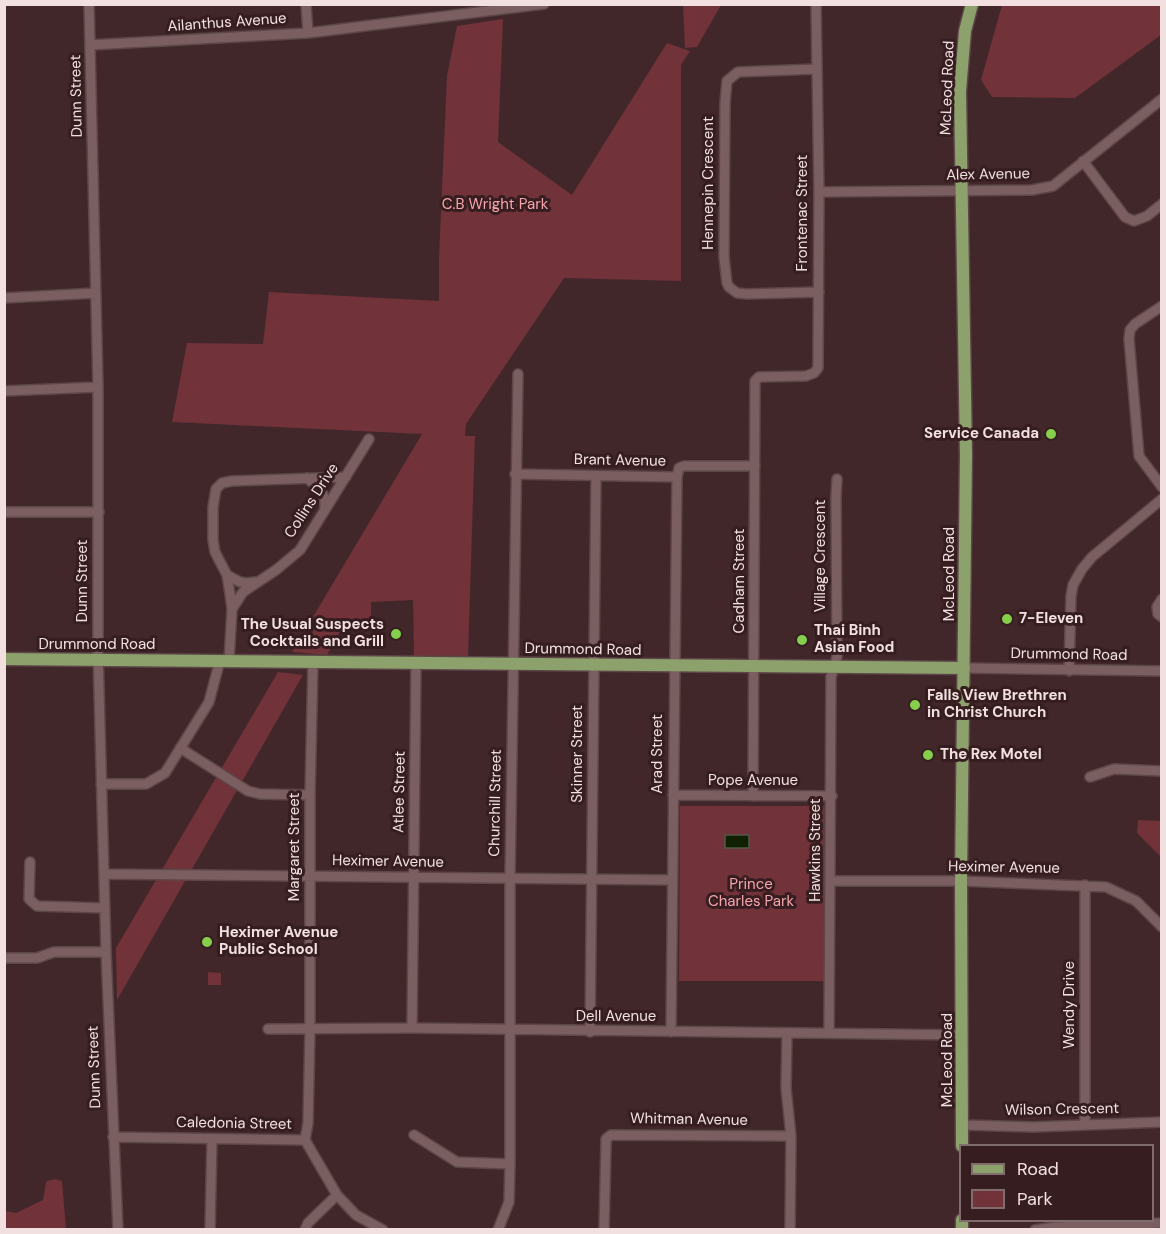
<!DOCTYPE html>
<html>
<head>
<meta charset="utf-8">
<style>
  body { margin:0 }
  #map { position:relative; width:1166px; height:1234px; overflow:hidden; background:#41272a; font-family:"DM Sans",sans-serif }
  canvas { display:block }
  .frame { position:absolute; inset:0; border:6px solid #f2e0e1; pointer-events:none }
  .legend { position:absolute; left:959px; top:1144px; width:195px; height:78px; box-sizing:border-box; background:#361e20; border:2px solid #816c6d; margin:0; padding:8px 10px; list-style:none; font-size:18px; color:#f2e0e1 }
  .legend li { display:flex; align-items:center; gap:12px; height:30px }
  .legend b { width:30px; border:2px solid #816c6d }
</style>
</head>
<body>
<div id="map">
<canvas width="1166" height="1234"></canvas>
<div class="frame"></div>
<ul class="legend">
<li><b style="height:8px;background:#8ca16b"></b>Road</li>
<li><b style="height:16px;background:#71323a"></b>Park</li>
</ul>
</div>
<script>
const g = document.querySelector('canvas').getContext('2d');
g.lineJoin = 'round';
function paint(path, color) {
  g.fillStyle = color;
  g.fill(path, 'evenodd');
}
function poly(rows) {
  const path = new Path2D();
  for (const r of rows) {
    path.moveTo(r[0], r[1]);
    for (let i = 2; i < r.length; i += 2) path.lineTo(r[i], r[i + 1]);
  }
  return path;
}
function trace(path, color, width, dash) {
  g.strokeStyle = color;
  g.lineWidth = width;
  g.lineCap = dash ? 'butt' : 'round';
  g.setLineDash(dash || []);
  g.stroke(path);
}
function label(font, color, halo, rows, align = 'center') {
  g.font = font + ' "DM Sans",sans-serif';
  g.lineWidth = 6;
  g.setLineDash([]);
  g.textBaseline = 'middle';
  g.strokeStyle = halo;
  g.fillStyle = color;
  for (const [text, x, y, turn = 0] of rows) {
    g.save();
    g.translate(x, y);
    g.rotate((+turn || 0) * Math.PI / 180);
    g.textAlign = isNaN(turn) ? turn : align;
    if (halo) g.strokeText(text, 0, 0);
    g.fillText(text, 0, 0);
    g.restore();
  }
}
paint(poly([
  [683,5,721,5,697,47,685,48],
  [1002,5,1161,5,1161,35,1075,98,992,97,981,80],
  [503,19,498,142,572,195,667,43,690,51,681,65,681,281,564,278,466,424,465,436,475,436,468,657,414,656,413,600,371,602,371,619,347,619,327,655,292,652,422,434,172,422,187,343,263,344,269,292,439,301,439,258,447,76,457,26],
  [278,672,303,675,117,1000,116,948],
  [680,806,824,806,824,981,679,981],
  [1138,820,1161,821,1161,857,1137,833],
  [208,972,221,973,221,985,208,985],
  [55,1179,62,1181,66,1229,5,1229,5,1211,16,1213,43,1200,46,1183,47,1181]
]), '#71323a');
const water = poly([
  [725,835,749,835,749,848,725,848,725,835]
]);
paint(water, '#0f2003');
trace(water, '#535a46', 1.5);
const minor = poly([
  [89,4,98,387,98,652,106,952,118,1230],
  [306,4,308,33],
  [90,45,308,33,544,4],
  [817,69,738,72,727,81,725,103,724,257,727,283,729,287,737,293,747,294,819,292],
  [1083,161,1125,217,1134,221,1147,216,1162,204],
  [819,192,1032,190,1053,186,1162,99],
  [4,298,96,293],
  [1162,306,1135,324,1130,330,1129,339,1139,456,1162,487],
  [4,391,98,387],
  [515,474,677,477],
  [307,478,321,490,325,500,325,510],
  [4,512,99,512],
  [227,575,240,582,247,583,255,582],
  [1162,599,1157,607,1158,614,1162,617],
  [232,609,243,592,276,570,300,550,369,439],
  [229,661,232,609,230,594,227,575,215,552,213,540,213,507,216,489,222,483,232,481,346,477],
  [964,668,1162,671],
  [1069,671,1071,596,1073,585,1082,569,1092,557,1162,499],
  [180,748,248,791,260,794,310,795],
  [1090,777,1114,769,1162,771],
  [101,784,146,784,165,773,209,702,220,660],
  [673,795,832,796],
  [753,796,755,381,759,377,806,376,814,373,818,368,819,192,816,4],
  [30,862,29,899,37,906,105,908],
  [104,874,672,880],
  [832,881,961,881,1106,887,1136,901,1162,927],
  [4,958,37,958,54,952,106,952],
  [412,1028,416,663],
  [268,1029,412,1028,963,1035],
  [590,1032,596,476],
  [671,1032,677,477,679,468,684,466,755,466],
  [829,1033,831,677,837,657,836,496,837,479],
  [787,1034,786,1088,791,1136,790,1230],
  [963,1125,1034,1127,1162,1122],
  [1085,1125,1085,885],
  [414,1135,457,1162,510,1164],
  [113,1137,305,1140],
  [305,1140,308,1123,310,1029,310,795,313,662],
  [305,1140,337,1195,356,1215,383,1230],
  [210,1230,212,1139],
  [305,1230,308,1223,337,1195],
  [498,1230,509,1202,510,1164,510,879,518,374],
  [604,1230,606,1144,606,1139,611,1135,791,1136],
  [1035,1230,1055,1227,1162,1223]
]);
const major = poly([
  [4,659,964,668],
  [962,1146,961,881,966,455,960,91,965,31,972,4],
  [962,1230,962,1220]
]);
trace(minor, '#5c4648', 12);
trace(major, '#5c4648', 15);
trace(minor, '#7b5e60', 9);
trace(major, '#8ca16b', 12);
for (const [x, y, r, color] of [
  [1051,434,6,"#85cf4c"],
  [1007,619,6,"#85cf4c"],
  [396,634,6,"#85cf4c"],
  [802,640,6,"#85cf4c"],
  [915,705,6,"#85cf4c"],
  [928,755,6,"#85cf4c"],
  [207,942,6,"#85cf4c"]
]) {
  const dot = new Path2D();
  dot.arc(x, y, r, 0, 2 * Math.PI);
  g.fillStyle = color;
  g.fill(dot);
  trace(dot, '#361e20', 2);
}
label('15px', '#f2e0e1', '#361e20', [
  ["Ailanthus Avenue",227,23,-4],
  ["McLeod Road",948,88,-88],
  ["Dunn Street",77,96,-91],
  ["Alex Avenue",988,175,-1],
  ["Hennepin Crescent",709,183,-90],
  ["Frontenac Street",803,213,-90],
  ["Brant Avenue",620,461,1],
  ["Collins Drive",312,501,-57],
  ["Village Crescent",821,556,-90],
  ["McLeod Road",950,574,-90],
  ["Dunn Street",83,581,-90],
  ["Cadham Street",740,581,-90],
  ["Drummond Road",97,645],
  ["Drummond Road",583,650,1],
  ["Drummond Road",1069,655,1],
  ["Skinner Street",578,754,-90],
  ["Arad Street",658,754,-90],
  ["Pope Avenue",753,781],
  ["Atlee Street",400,792,-89],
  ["Churchill Street",496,803,-89],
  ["Margaret Street",295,847,-90],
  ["Hawkins Street",816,850,-90],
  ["Heximer Avenue",388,862,1],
  ["Heximer Avenue",1004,868,1],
  ["Wendy Drive",1070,1005,-90],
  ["Dell Avenue",616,1017],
  ["McLeod Road",948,1060,-90],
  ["Dunn Street",95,1067,-92],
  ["Wilson Crescent",1062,1110,-1],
  ["Whitman Avenue",689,1120,1],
  ["Caledonia Street",234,1124,1]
]);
label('15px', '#f7a4ac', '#361e20', [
  ["C.B Wright Park",495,205],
  ["Prince",751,885],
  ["Charles Park",751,902]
]);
label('bold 15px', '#f2e0e1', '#361e20', [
  ["Service Canada",1039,434,"right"],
  ["7-Eleven",1019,619],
  ["The Usual Suspects",384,625,"right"],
  ["Cocktails and Grill",384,642,"right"],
  ["Thai Binh",814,631],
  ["Asian Food",814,648],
  ["Falls View Brethren",927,696],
  ["in Christ Church",927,713],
  ["The Rex Motel",940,755],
  ["Heximer Avenue",219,933],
  ["Public School",219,950]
], 'left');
</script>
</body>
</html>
